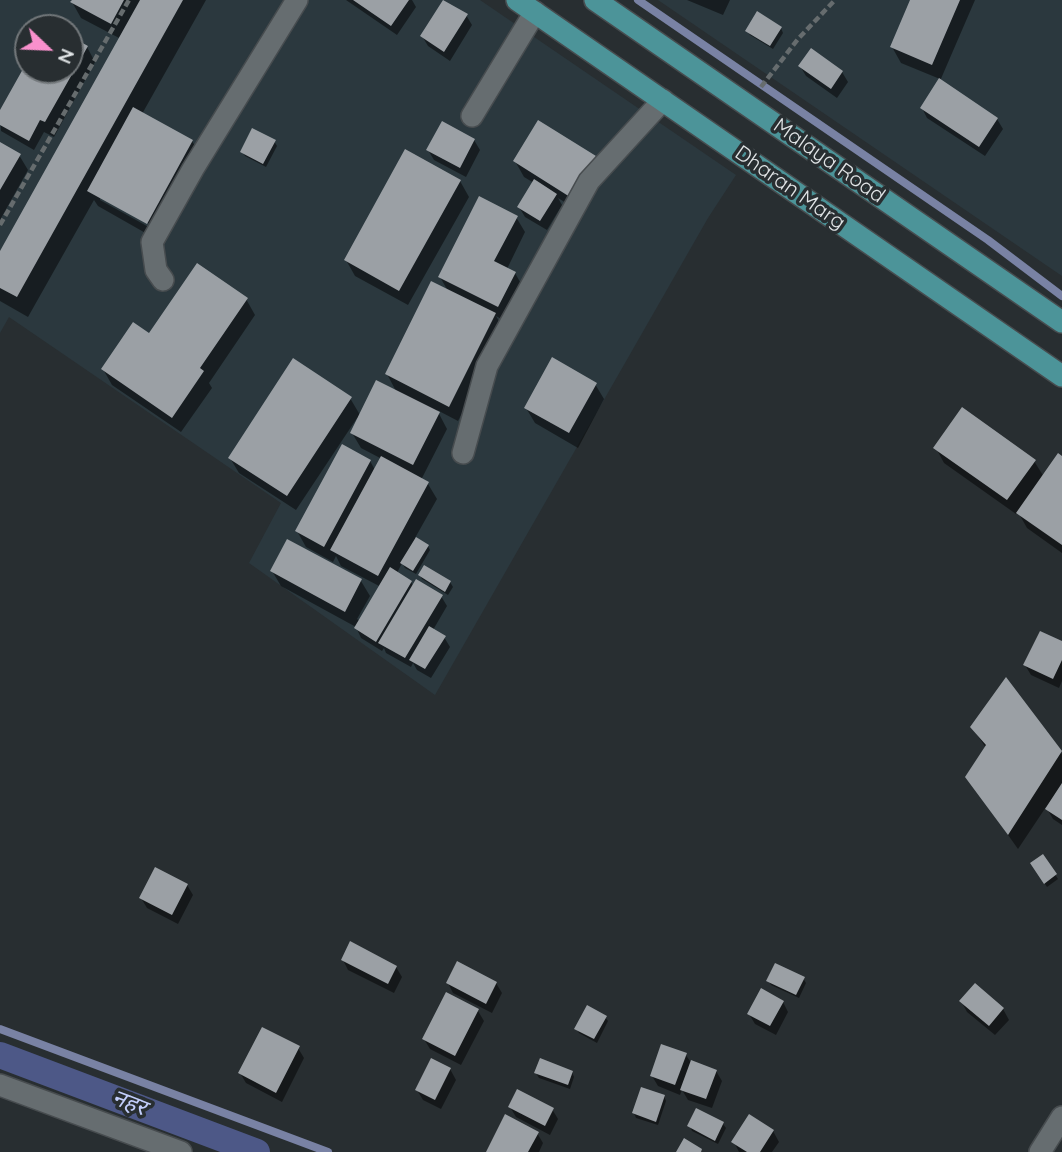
<!DOCTYPE html>
<html>
<head>
<meta charset="utf-8">
<style>
  body { margin:0 }
  #map { position:relative; width:1062px; height:1152px; overflow:hidden; background:#282e31; font-family:Quicksand,sans-serif }
  canvas { display:block }
  .north { position:absolute; left:14px; top:14px; width:70px; height:70px; box-sizing:border-box; background:#282e31; border:2px solid #72777a; border-radius:50%; rotate:113deg; font-size:19px; font-weight:700; line-height:28px; text-align:center; color:#e1e5e7 }
  .north::after { content:''; display:block; margin:auto; width:24px; height:32px; background:#f890cc; clip-path:polygon(50% 0,100% 100%,50% 72%,0 100%) }
</style>
</head>
<body>
<div id="map">
<canvas width="1062" height="1152"></canvas>
<div class="north">N</div>
</div>
<script>
const g = document.querySelector('canvas').getContext('2d');
g.lineJoin = 'round';
function paint(path, color) {
  g.fillStyle = color;
  g.fill(path, 'evenodd');
}
function poly(rows) {
  const path = new Path2D();
  for (const r of rows) {
    path.moveTo(r[0], r[1]);
    for (let i = 2; i < r.length; i += 2) path.lineTo(r[i], r[i + 1]);
  }
  return path;
}
function trace(path, color, width, dash) {
  g.strokeStyle = color;
  g.lineWidth = width;
  g.lineCap = dash ? 'butt' : 'round';
  g.setLineDash(dash || []);
  g.stroke(path);
}
function label(font, color, halo, rows, align = 'center') {
  g.font = font + ' Quicksand,"Noto Sans Devanagari",sans-serif';
  g.lineWidth = 7;
  g.setLineDash([]);
  g.textBaseline = 'middle';
  g.strokeStyle = halo;
  g.fillStyle = color;
  for (const [text, x, y, turn = 0] of rows) {
    g.save();
    g.translate(x, y);
    g.rotate((+turn || 0) * Math.PI / 180);
    g.textAlign = isNaN(turn) ? turn : align;
    if (halo) g.strokeText(text, 0, 0);
    g.fillText(text, 0, 0);
    g.restore();
  }
}
paint(poly([
  [0,0,480,0,736,175,708,218,435,695,249,563,281,503,9,317,0,333],
  [28,28,70,28,70,70,28,70],
  [658,0,1062,0,1062,276]
]), '#2b383e');
paint(poly([
  [74,0,206,0,142,114,192,141,201,156,156,239,98,206,94,200,28,317,0,301,0,254,121,39,81,18,72,2],
  [100,196,155,227,154,230,100,200],
  [346,0,412,0,416,7,397,35],
  [687,0,730,0,723,15],
  [912,0,975,0,940,81,997,119,1003,129,985,156,927,118,922,108,940,79,901,63,892,47],
  [466,15,472,25,450,61,428,46,422,36],
  [781,28,783,33,773,49,750,35,747,31],
  [70,38,87,47,95,62,54,137,44,132,34,150,1,131,0,114,28,64,28,70,70,70],
  [800,66,842,72,848,82,837,98,806,76],
  [474,140,480,150,466,177,434,160,428,150],
  [274,141,277,146,266,167,245,156,242,152],
  [0,144,19,155,28,170,0,220],
  [594,157,603,173,579,211,558,198,562,205,547,230,525,217,519,207,534,183,524,177,515,161],
  [460,181,469,197,408,305,355,276,346,260],
  [516,217,525,232,507,269,515,273,524,289,507,322,496,316,504,330,458,421,437,410,447,429,421,480,428,484,437,499,415,538,428,546,430,550,416,574,405,568,402,563,397,573,411,582,414,587,441,596,447,606,433,630,444,637,450,647,431,678,417,670,413,663,411,667,386,653,384,648,382,651,361,638,356,627,281,586,272,571,361,581,370,596,357,619,360,621,381,587,341,566,336,556,333,562,306,547,297,531,370,461,375,470,382,459,361,448,352,433,359,419,357,418,296,510,239,473,230,458,350,398,360,415,397,393,387,374,448,291,440,277],
  [246,299,255,315,209,383,212,388,181,432,112,385,103,369,149,335],
  [595,384,604,399,578,448,535,423,526,408],
  [936,448,1034,461,1044,477,1062,458,1062,553,1027,528,1018,512,1016,514,944,463],
  [420,575,450,582,453,587,448,595,422,579],
  [1062,643,1062,681,1059,688,1031,675,1025,665],
  [1006,680,1062,754,1062,825,1053,819,1046,807,1018,849,967,777,986,748,972,727],
  [1043,856,1058,879,1047,887,1032,864],
  [187,885,193,895,178,924,147,908,141,898],
  [343,960,396,967,402,977,394,993,348,970],
  [803,978,806,983,799,998,771,985,768,980],
  [448,983,496,983,502,993,492,1013,453,993],
  [975,985,1003,1009,1009,1020,995,1035,967,1012,961,1001],
  [783,1002,788,1012,776,1035,755,1024,749,1014],
  [478,1011,484,1021,461,1065,430,1049,424,1039],
  [605,1017,608,1021,597,1043,579,1033,576,1028],
  [298,1048,304,1058,282,1102,246,1083,240,1073],
  [685,1054,690,1061,716,1071,722,1081,712,1108,688,1100,682,1090,680,1095,658,1086,652,1076],
  [450,1069,456,1080,441,1109,423,1100,417,1090],
  [572,1072,574,1077,570,1089,539,1078,536,1073],
  [664,1096,666,1101,658,1125,636,1118,634,1113],
  [510,1107,552,1109,558,1119,550,1135,516,1117],
  [723,1124,726,1128,718,1144,692,1131,690,1126],
  [773,1131,779,1142,772,1152,739,1152,734,1142],
  [537,1133,543,1143,539,1152,488,1152]
]), '#0007');
trace(poly([
  [638,0,988,240,1062,296],
  [0,1029,328,1152]
]), '#7982a4', 8);
trace(poly([
  [0,1055,257,1152]
]), '#4d5887', 26);
paint(poly([
  [72,0,124,0,111,24,70,2],
  [140,0,183,0,17,297,0,288,0,251],
  [353,0,409,0,391,26],
  [443,0,468,14,444,52,420,36],
  [910,0,960,0,932,65,890,47],
  [757,11,782,27,770,46,745,31],
  [70,36,88,46,45,122,40,120,29,141,0,125,0,110,28,60,28,70,70,70],
  [811,48,843,71,831,89,798,66],
  [939,78,998,118,979,147,920,108],
  [133,107,193,140,147,224,87,191],
  [538,120,596,156,570,197,513,161],
  [442,121,475,139,460,168,426,150],
  [252,128,276,140,263,164,240,152],
  [0,142,21,154,0,190],
  [405,149,461,180,399,291,344,260],
  [534,179,557,194,540,221,517,207],
  [479,196,518,216,494,261,516,272,498,307,438,277],
  [197,263,248,298,200,368,204,371,172,418,101,369,133,322,149,333],
  [431,281,496,313,449,407,385,374],
  [552,357,597,383,569,433,524,408],
  [293,358,352,397,287,496,228,458],
  [376,380,440,412,413,465,350,433],
  [962,407,1036,460,1007,500,933,448],
  [342,444,371,460,324,547,295,531],
  [1058,453,1062,456,1062,545,1016,513],
  [381,456,429,482,378,576,330,550],
  [416,537,429,545,413,571,400,563],
  [287,539,362,579,345,612,270,571],
  [424,565,451,581,445,592,418,575],
  [390,567,412,581,376,642,354,628],
  [416,579,443,595,405,658,378,643],
  [429,626,446,636,425,669,409,660],
  [1040,631,1062,641,1062,660,1053,679,1023,665],
  [1006,677,1062,751,1008,835,965,777,986,745,970,727],
  [1062,783,1062,820,1045,809],
  [1043,854,1057,874,1044,884,1030,863],
  [155,867,188,884,172,915,139,898],
  [350,941,397,966,388,984,341,960],
  [457,961,497,982,486,1004,446,983],
  [775,963,805,977,796,995,766,981],
  [975,983,1004,1008,989,1026,959,1001],
  [761,988,784,1001,770,1026,747,1014],
  [446,992,479,1009,455,1056,422,1039],
  [587,1005,607,1016,594,1039,574,1029],
  [262,1027,300,1046,276,1093,238,1073],
  [661,1044,687,1053,675,1085,650,1076],
  [431,1058,451,1068,435,1100,415,1090],
  [540,1058,573,1071,568,1085,534,1073],
  [691,1060,717,1070,706,1099,680,1090],
  [641,1087,665,1095,656,1122,632,1113],
  [517,1089,554,1108,545,1126,508,1107],
  [696,1108,724,1122,715,1141,687,1126],
  [505,1114,539,1132,528,1152,486,1152],
  [749,1114,774,1130,760,1152,747,1152,731,1142],
  [684,1138,702,1149,701,1152,676,1152]
]), '#9ba0a5');
const street = poly([
  [472,116,535,12],
  [163,280,156,270,152,242,193,169,297,0],
  [463,453,487,366,589,181,663,100],
  [0,1085,181,1152],
  [1040,1152,1062,1117]
]);
const primary = poly([
  [517,0,1062,376],
  [595,0,1062,322]
]);
trace(street, '#474c4f', 24);
trace(primary, '#474c4f', 24);
trace(poly([
  [761,87,798,39,834,1],
  [0,225,129,0]
]), '#666c6e', 4.5, [7, 3.5]);
trace(street, '#666d70', 21);
trace(primary, '#4c9499', 21);
label('21px', '#e1e5e7', '#282e31', [
  ["Malaya Road",829,161,35],
  ["Dharan Marg",790,188,35]
]);
label('italic 23px', '#c2cefb', '#282e31', [
  ["नहर",129,1103,21]
]);
</script>
</body>
</html>
